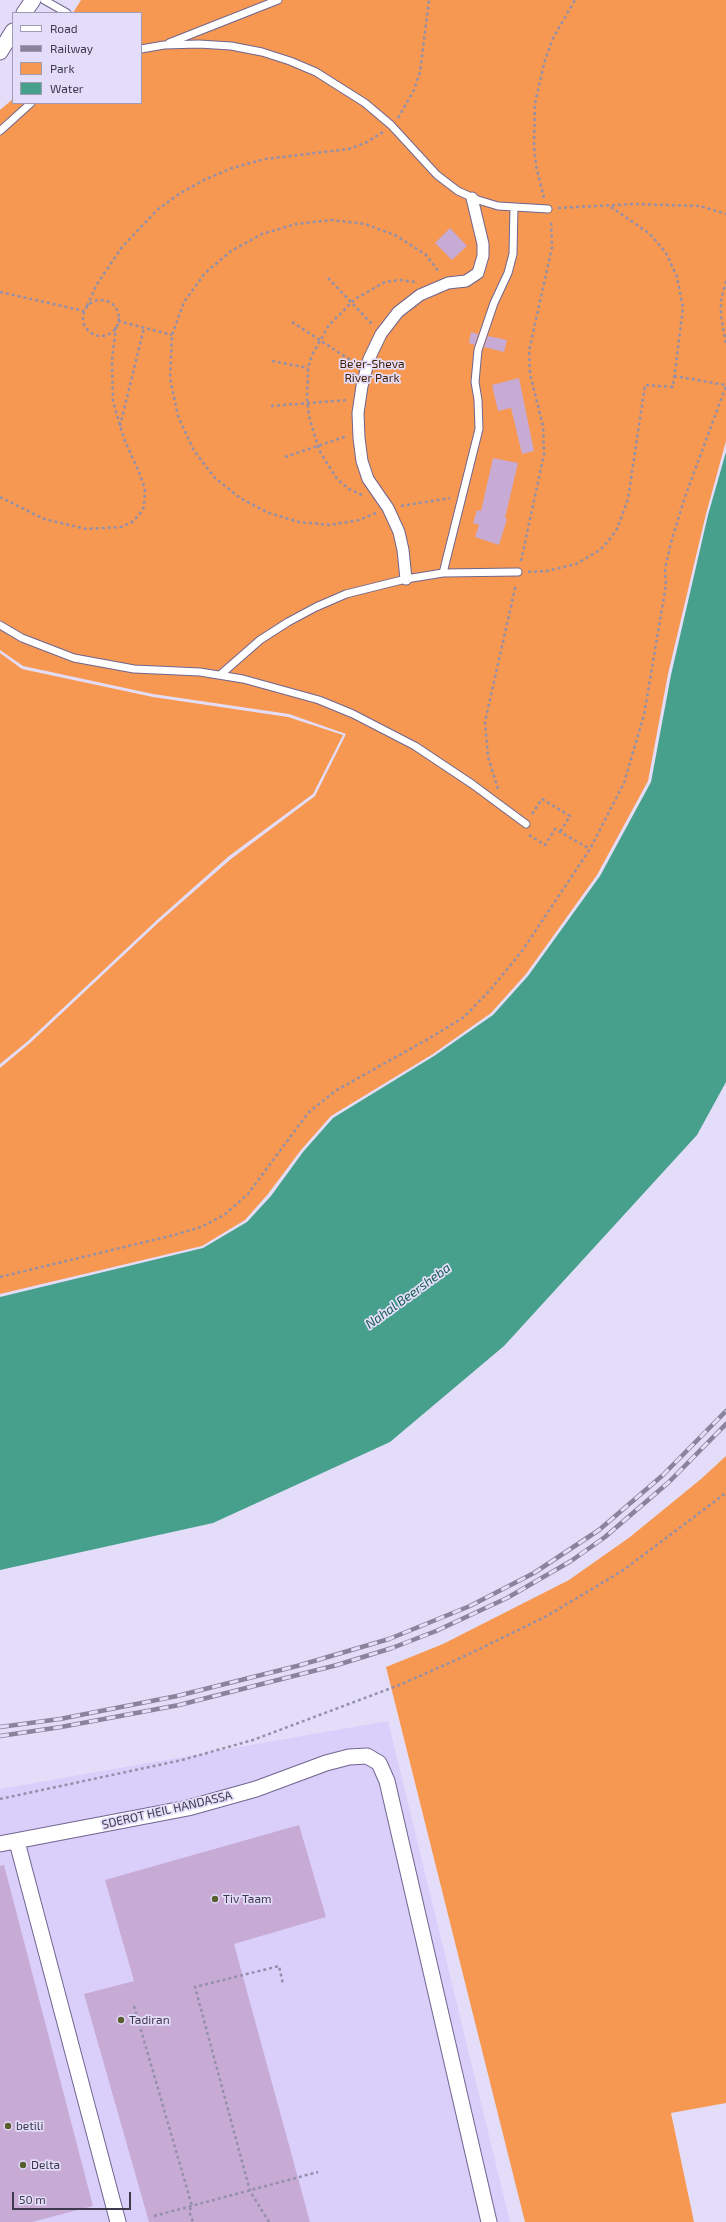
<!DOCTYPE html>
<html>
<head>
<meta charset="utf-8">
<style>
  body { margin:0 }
  #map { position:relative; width:726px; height:2222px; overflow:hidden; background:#e3ddfa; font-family:"Exo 2",sans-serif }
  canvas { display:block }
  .legend { position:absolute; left:12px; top:12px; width:130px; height:92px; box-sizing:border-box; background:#e3ddfa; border:1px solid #a19cb5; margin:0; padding:5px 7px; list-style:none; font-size:12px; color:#3e3a4d }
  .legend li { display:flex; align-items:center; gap:8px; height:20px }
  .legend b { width:20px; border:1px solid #a19cb5 }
  .scale { position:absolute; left:12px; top:2192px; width:119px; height:18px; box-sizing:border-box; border:2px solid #3e3a4d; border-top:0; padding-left:5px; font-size:12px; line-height:14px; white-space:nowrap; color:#3e3a4d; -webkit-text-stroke:3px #e3ddfa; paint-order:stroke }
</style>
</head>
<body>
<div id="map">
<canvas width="726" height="2222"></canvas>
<ul class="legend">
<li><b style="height:5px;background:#fff"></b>Road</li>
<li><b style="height:5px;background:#89849b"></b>Railway</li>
<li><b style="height:11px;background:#f69851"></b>Park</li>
<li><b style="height:11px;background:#46a08b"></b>Water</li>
</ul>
<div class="scale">50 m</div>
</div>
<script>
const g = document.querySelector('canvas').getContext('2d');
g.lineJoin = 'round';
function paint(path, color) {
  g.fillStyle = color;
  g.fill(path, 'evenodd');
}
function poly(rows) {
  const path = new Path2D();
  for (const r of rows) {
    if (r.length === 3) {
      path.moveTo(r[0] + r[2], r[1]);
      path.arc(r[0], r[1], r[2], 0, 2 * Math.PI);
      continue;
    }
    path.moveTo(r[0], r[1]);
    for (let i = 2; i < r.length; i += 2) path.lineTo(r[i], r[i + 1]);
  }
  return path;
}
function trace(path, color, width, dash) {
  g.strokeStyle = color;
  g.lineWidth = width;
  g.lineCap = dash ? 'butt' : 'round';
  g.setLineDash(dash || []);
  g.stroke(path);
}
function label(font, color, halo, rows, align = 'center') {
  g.font = font + ' "Exo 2",sans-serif';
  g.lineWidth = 3.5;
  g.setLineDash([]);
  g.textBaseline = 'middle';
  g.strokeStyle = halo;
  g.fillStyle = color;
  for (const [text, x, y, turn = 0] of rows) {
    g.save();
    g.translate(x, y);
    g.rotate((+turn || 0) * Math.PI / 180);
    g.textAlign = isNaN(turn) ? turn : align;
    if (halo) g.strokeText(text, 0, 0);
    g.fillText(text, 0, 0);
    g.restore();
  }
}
paint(poly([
  [388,1721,510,2222,0,2222,0,1789]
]), '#d9cffa');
paint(poly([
  [81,0,726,0,726,441,706,514,668,674,648,781,597,875,526,974,491,1013,433,1054,331,1116,301,1150,268,1194,245,1220,202,1246,0,1294,0,1068,30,1043,159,922,231,859,315,796,346,734,289,714,153,694,23,666,0,650,0,110,13,99,13,103,141,103,141,13,73,13],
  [0,653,22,669,153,697,288,717,343,735,313,794,229,856,157,920,28,1041,0,1064],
  [726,1456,726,2103,671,2113,694,2222,525,2222,386,1667,443,1644,569,1580,630,1537,701,1479]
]), '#f69851');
paint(poly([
  [726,452,726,1082,697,1135,504,1346,390,1442,213,1523,0,1570,0,1297,203,1248,247,1222,271,1196,303,1152,333,1118,434,1056,493,1015,528,976,600,876,651,782,671,675,708,515]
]), '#46a08b');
paint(poly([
  [450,228,467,246,452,260,435,243],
  [471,332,478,334,475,345,469,343],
  [488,336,507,340,504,352,484,347],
  [519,378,534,451,522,454,511,408,498,411,492,385],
  [493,458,518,463,505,518,507,519,499,545,475,537,479,525,473,523,477,510,481,511],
  [299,1825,326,1917,234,1944,310,2222,149,2222,84,1994,134,1981,105,1880],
  [4,1865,93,2206,32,2222,0,2222,0,1866]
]), '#c8abd4');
const service = poly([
  [44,0,67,13],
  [169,43,278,0],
  [141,49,164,45,199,44,231,46,262,52,290,61,316,72,365,103,391,125,437,175,458,191,478,200,498,206,548,209],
  [0,131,31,103],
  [443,573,479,429,478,400,475,382,478,350,494,303,508,273,513,254,514,207],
  [0,625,22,638,74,658,134,669,200,672,243,679,319,700,353,714,415,746,472,784,526,824],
  [220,675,260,640,288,622,316,607,346,594,406,579,443,573,518,572]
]);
const pedestrian = poly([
  [406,579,403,550,399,532,388,508,368,479,362,461,359,438,358,413,362,386,369,359,381,334,398,312,420,295,448,283,466,281,478,273,483,256,483,244,472,198]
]);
const minor = poly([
  [24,13,33,0],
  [0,52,13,31],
  [17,1842,118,2222],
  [0,1844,188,1808,256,1789,326,1763,349,1757,367,1756,379,1763,387,1781,489,2222]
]);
trace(service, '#70658f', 9);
trace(pedestrian, '#70658f', 13);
trace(minor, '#70658f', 17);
trace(poly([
  [398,118,414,90,420,72,429,0],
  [544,198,536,166,534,145,535,103,545,60,553,38,575,0],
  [558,208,634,204,700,206,726,214],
  [328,278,372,324],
  [726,281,721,300,721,316,726,344],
  [0,292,84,311],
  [101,318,18],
  [87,306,97,284,122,247,157,210,179,194,204,180,232,168,265,159,349,149,367,142,383,132],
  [118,321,172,335],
  [292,322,355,363],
  [272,361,308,368],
  [674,376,726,385],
  [271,406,348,400],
  [120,426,144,328],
  [285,457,347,436],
  [362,495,349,489,337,479,319,450,309,416,307,399,308,368,312,355,329,325,355,299,385,282,400,280,415,282],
  [0,497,44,519,86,529,121,527,132,522,139,515,144,507,145,489,139,472,124,439,113,401,112,360,116,327],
  [401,506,450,498],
  [376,513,359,520,330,525,299,522,269,513,240,498,214,477,193,449,178,416,170,378,172,335,184,302,205,273,231,251,262,234,296,224,331,220,365,224,397,236,426,255,439,272],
  [521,561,544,454,543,426,530,374,529,351,552,247,551,220],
  [528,572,547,571,576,564,600,550,609,540,617,529,628,499,645,385,673,387,683,308,677,277,666,253,650,234,611,207],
  [498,789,488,757,485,722,516,584],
  [532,814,542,799,570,816,560,832],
  [529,835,545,845,555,829,590,849],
  [0,1277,178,1234,201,1227,224,1215,248,1194,308,1113,335,1091,428,1039,464,1017,491,989,522,951,590,849,624,783,644,715,666,585,665,569,671,542,686,494,726,386],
  [0,1799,182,1760,253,1740,402,1684,467,1655,545,1617,622,1571,726,1493],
  [134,2006,192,2206,189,2211,193,2222],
  [154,2216,318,2172],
  [269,2222,250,2191,195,1987,279,1966,283,1984]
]), '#9590a9', 2.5, [3, 3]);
trace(service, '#fff', 7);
trace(pedestrian, '#fff', 11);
trace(minor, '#fff', 15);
const rail = poly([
  [0,1727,60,1719,177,1696,297,1666,389,1639,470,1606,534,1573,599,1530,663,1475,726,1411],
  [0,1736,61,1727,179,1705,337,1665,392,1648,436,1631,507,1598,571,1561,605,1537,669,1482,726,1424]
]);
trace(rail, '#89849b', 4.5);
trace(rail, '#e3ddfa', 3, [9]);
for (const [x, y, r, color] of [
  [215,1899,4,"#585e2d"],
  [121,2020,4,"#585e2d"],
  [8,2126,4,"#585e2d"],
  [23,2165,4,"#585e2d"]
]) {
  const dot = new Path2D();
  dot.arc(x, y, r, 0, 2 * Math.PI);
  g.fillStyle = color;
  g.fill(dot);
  trace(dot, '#e3ddfa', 1.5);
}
label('12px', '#441d00', '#e3ddfa', [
  ["Be'er-Sheva",372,364],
  ["River Park",372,378]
]);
label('12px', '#3e3a4d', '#e3ddfa', [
  ["SDEROT HEIL HANDASSA",167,1810,-13]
]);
label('12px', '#3e3a4d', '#e3ddfa', [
  ["Tiv Taam",223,1899],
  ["Tadiran",129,2020],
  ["betili",16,2126],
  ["Delta",31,2165]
], 'left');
label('italic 13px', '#155e4f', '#e3ddfa', [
  ["Nahal Beersheba",408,1296,-36]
]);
</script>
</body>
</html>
